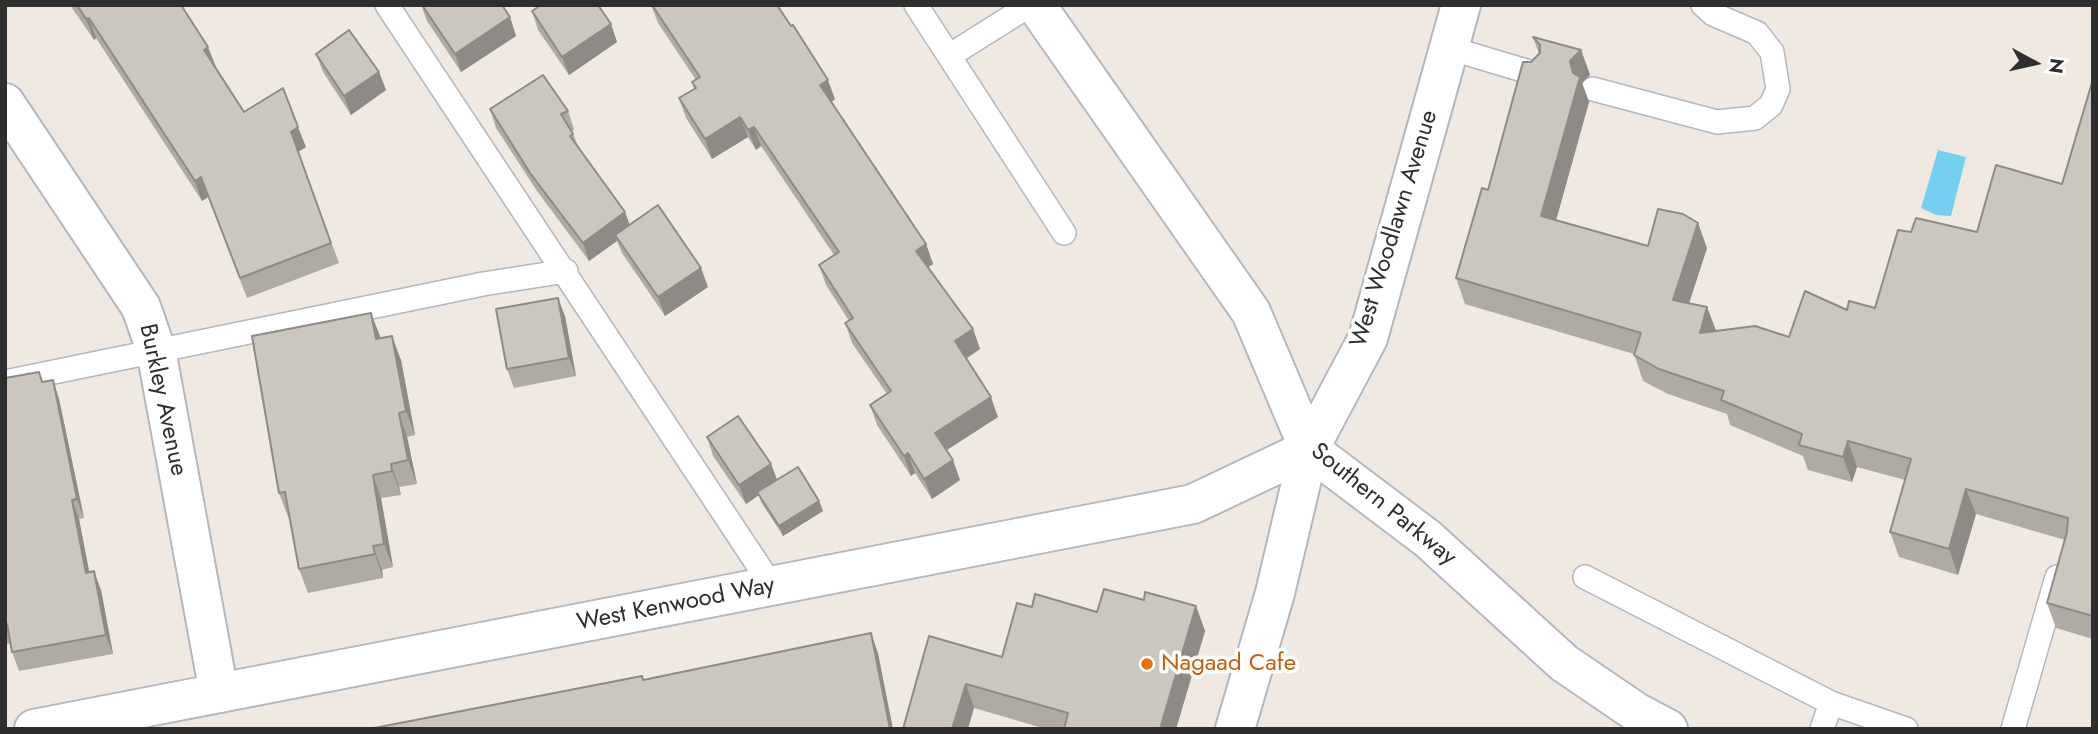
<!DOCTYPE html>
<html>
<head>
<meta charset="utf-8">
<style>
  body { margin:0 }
  #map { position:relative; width:2098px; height:734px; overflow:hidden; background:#efe9e1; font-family:Jost,sans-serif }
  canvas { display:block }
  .frame { position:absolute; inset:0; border:7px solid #2e2e2e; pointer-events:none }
  .north { position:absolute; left:2000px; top:28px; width:70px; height:70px; -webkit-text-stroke:5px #fff; paint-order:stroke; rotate:98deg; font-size:19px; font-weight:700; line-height:28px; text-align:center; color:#2e2e2e }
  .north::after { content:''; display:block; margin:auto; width:24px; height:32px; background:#2e2e2e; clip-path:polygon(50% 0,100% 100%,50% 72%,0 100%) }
</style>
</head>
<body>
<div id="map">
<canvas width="2098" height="734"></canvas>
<div class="frame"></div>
<div class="north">N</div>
</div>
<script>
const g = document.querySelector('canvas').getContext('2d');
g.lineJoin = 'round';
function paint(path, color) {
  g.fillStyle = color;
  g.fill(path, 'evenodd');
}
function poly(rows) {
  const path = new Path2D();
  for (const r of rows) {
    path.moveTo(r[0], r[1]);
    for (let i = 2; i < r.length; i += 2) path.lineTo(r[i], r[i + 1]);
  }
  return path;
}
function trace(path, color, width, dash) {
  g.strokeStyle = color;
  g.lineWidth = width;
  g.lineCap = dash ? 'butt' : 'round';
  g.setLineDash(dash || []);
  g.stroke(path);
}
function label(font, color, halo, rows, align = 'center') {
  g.font = font + ' Jost,sans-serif';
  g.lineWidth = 7;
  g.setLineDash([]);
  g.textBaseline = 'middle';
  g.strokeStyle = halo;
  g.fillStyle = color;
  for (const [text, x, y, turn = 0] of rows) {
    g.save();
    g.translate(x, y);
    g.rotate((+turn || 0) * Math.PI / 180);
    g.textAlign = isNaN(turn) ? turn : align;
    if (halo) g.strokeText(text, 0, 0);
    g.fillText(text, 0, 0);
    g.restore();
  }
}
paint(poly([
  [1938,150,1966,157,1951,216,1936,215,1921,208]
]), '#75cff0');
const service = poly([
  [387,5,772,586],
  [916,5,1064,233],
  [1449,48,1536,74],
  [949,56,1030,5],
  [1593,89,1717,122,1755,118,1771,105,1778,89,1772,52,1757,33,1713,14,1703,5],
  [5,382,483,284,566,271],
  [1585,577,1831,703,1906,729],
  [1822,729,1831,703],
  [2013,729,2057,577]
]);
const minor = poly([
  [5,103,141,307,156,350,219,693],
  [1309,449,1368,338,1461,5]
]);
const tertiary = poly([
  [34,729,1193,504,1309,449]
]);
const secondary = poly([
  [1036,5,1251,312,1309,449,1428,539,1564,663,1636,712,1668,729],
  [1235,729,1275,593,1309,449]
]);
trace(service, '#b4b7c1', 26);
trace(minor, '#b4b7c1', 42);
trace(tertiary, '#b4b7c1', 42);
trace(secondary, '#b4b7c1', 42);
trace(service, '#fff', 23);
trace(minor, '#fff', 38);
trace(tertiary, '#fff', 38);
trace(secondary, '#fff', 38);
paint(poly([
  [70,5,181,5,216,67,244,112,306,147,298,152,339,263,247,298,208,197,202,201,96,38,94,40],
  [421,5,502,5,510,17,516,36,461,72,427,21],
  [651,5,777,5,835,99,831,102,926,244,933,264,928,267,973,329,980,349,966,359,998,417,947,450,960,480,932,499,915,473,911,476,877,425,870,405,887,394,852,343,845,323,849,321,826,285,819,265,834,255,761,146,756,150,748,137,712,159,686,118,679,98,694,89,692,82,696,80,658,23],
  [532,11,611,24,617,42,569,75,538,30],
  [1533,37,1581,50,1590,75,1582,83,1589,102,1556,220,1648,246,1707,248,1689,303,1716,331,1789,337,1847,310,1875,308,1911,232,1977,232,2062,184,2093,79,2093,639,2056,628,2047,603,2065,540,1976,514,1958,575,1899,557,1890,532,1905,480,1857,467,1852,482,1808,470,1803,456,1730,425,1727,414,1668,394,1643,381,1634,354,1465,304,1456,278,1488,190,1531,62,1539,54],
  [316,54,379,72,386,90,351,115,323,72],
  [490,109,568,111,574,129,572,131,578,146,625,212,629,224,708,287,665,316,622,253,617,241,589,261,537,191,496,128],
  [565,316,576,376,514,388,507,369],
  [380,338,401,360,415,435,407,437,417,484,399,487,401,495,381,498,393,567,382,570,383,578,308,593,299,569,290,516,288,517,279,493],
  [5,378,43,382,53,380,59,399,84,518,79,519,89,572,101,590,113,654,19,671,12,652,11,643,5,644],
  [707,437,771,464,777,480,819,501,823,511,783,536,761,502,759,495,746,504,713,456],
  [1144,600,1196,606,1205,631,1176,729,1046,729,974,708,903,729,1002,657,1032,607,1097,612]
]), '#afaba4');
paint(poly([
  [510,17,516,36,461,72,455,54],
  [89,18,96,38,94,40,86,19],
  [611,24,617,42,569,75,562,57],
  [208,47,216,67,204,50],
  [1581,50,1590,75,1582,83,1589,102,1550,242,1541,216,1570,61],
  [379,72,386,90,351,115,344,96],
  [828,80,835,99,827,105,820,85],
  [740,117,748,137,712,159,705,139],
  [298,127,306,147,298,152,291,132],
  [754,127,761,146,756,150,748,130],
  [201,177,208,197,202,201,195,181],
  [625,212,632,231,615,235,617,241,589,261,583,243],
  [1698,223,1707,248,1682,325,1673,300],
  [926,244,933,264,923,270,916,251],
  [701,268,708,287,665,316,658,297],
  [558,298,565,316,576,376,569,358],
  [1707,307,1717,333,1700,333],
  [371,313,380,336,385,363,376,339],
  [973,329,980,349,962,361,955,341],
  [392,336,401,360,415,435,406,411],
  [53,380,59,399,84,518,77,499],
  [991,397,998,417,942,453,935,433],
  [399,413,407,437,417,484,408,460],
  [1848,441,1857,467,1852,482,1843,457],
  [908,453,915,473,911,476,904,456],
  [953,460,960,480,932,499,924,479],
  [391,464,399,487,401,495,392,471],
  [771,464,778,482,757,492,759,495,746,504,739,485],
  [373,475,381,498,393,567,384,544],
  [1966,489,1976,514,1958,575,1949,549],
  [72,500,79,519,93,591,86,573],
  [819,501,823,511,783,536,779,526],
  [373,546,382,570,383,578,375,554],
  [94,571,101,590,113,654,106,635],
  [1196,606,1205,631,1176,729,1160,729],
  [871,633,878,653,893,729,890,729],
  [966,684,974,708,968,729,952,729]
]), '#8e8b86');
const building = poly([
  [77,5,181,5,208,47,204,50,244,112,283,88,298,127,291,132,331,243,240,278,201,177,195,181,89,18,86,19,77,5],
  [422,5,502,5,510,17,455,54,422,5],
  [541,5,598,5,611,24,562,57,532,11,541,5],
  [652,5,777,5,791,26,793,25,828,80,820,85,926,244,916,251,973,329,955,341,991,397,935,433,953,460,924,479,908,453,904,456,870,405,891,391,845,323,853,318,819,265,839,252,754,127,748,130,740,117,705,139,679,98,696,88,692,82,700,77,652,5],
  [349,30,379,72,344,96,316,54,349,30],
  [1533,37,1581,50,1570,61,1573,73,1580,77,1541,216,1648,246,1658,209,1683,214,1698,223,1673,300,1707,307,1700,333,1755,326,1789,337,1805,291,1847,310,1849,301,1875,308,1898,230,1911,232,1916,218,1977,232,1996,165,2062,184,2093,79,2093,616,2047,603,2067,532,2068,518,1966,489,1949,549,1890,532,1911,459,1848,441,1843,457,1799,445,1802,434,1721,400,1724,391,1659,369,1634,355,1641,333,1456,278,1482,188,1488,190,1523,62,1531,62,1540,53,1540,45,1533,37],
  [543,75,568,111,561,114,573,134,570,136,625,212,583,243,530,173,490,109,543,75],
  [658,205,701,268,658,297,615,235,658,205],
  [558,298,569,358,507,369,496,309,558,298],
  [371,313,376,339,392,336,406,411,399,413,408,460,391,464,392,471,373,475,384,544,373,546,375,554,299,569,285,492,279,493,252,336,371,313],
  [39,372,42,382,53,380,77,499,72,500,86,573,94,571,106,635,12,652,7,624,5,624,5,378,39,372],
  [738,416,771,464,739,485,707,437,738,416],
  [798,467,819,501,779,526,757,492,798,467],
  [1104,589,1144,600,1145,592,1196,606,1160,729,1064,729,1068,713,966,684,952,729,903,729,929,636,1002,657,1017,603,1032,607,1035,594,1097,612,1104,589],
  [871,633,890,729,369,729,642,676,643,680,871,633]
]);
paint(building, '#cbc7bf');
trace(building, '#8e8b86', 2);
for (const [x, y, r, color] of [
  [1147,664,7,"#e8710a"]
]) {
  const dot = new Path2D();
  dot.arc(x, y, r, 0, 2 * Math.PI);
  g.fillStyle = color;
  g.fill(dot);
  trace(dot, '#fff', 2.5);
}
label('24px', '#2e2e2e', '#fff', [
  ["West Woodlawn Avenue",1395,229,-73],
  ["Burkley Avenue",162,400,78],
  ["Southern Parkway",1383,505,39],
  ["West Kenwood Way",676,605,-11]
]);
label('24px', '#c56008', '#fff', [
  ["Nagaad Cafe",1161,664]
], 'left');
</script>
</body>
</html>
